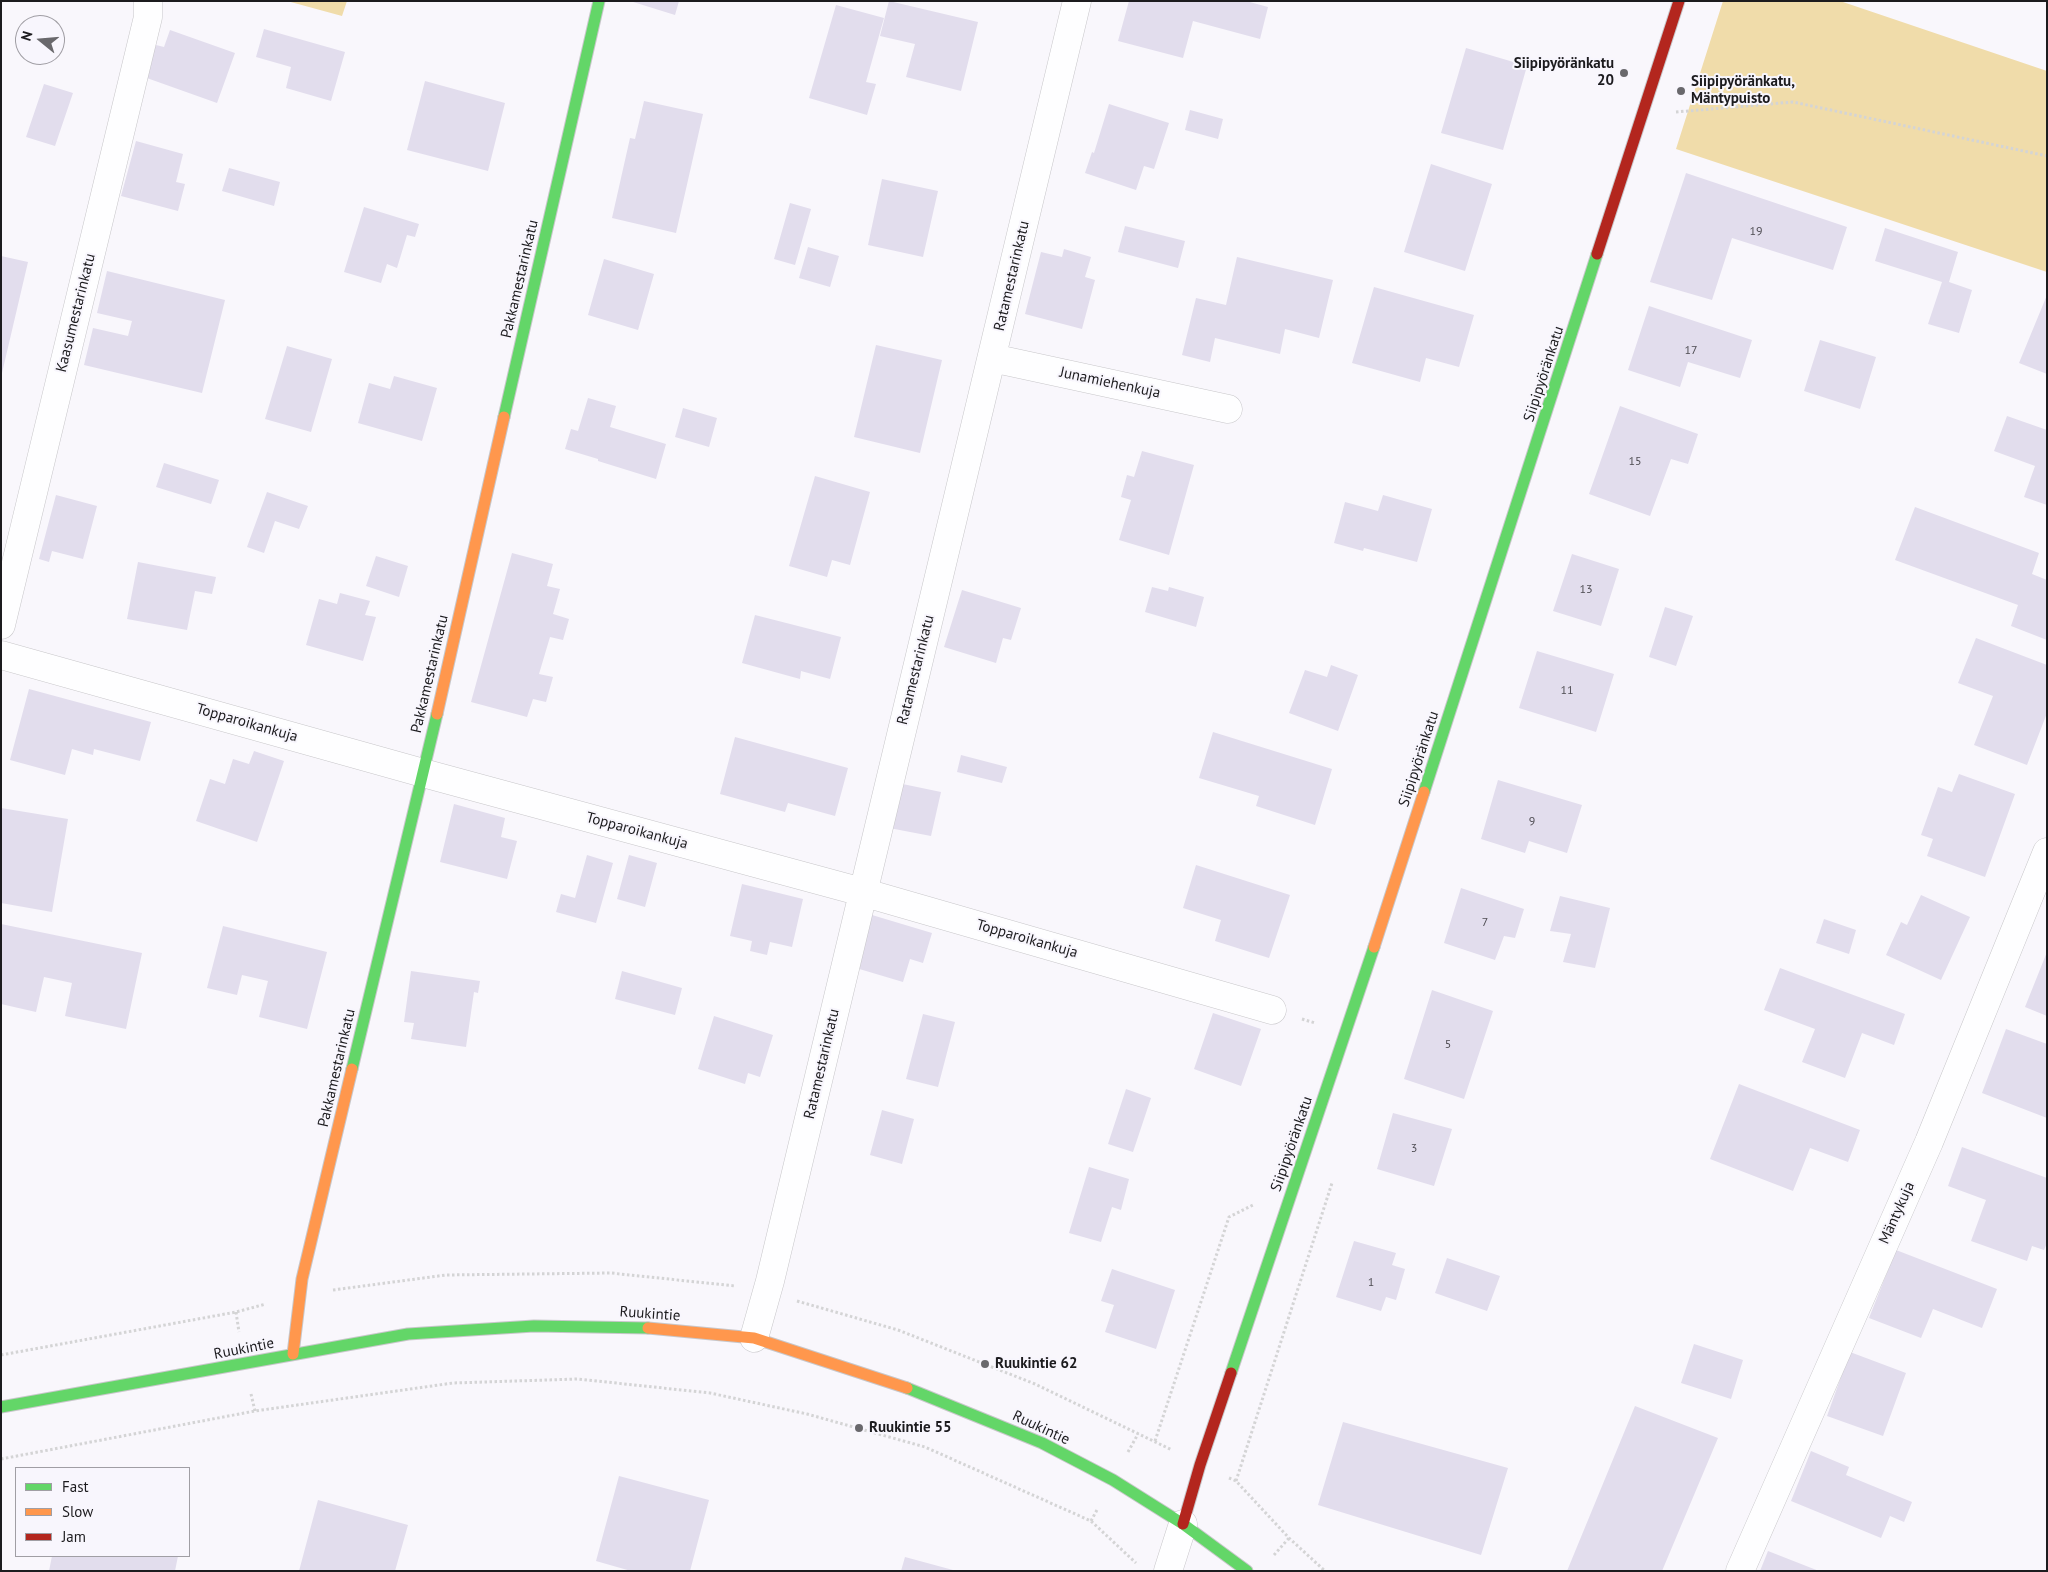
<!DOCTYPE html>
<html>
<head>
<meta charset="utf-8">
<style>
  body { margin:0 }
  #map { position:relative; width:2048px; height:1572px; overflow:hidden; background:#f9f7fc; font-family:"PT Sans",sans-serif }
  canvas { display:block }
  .frame { position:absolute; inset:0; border:2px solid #1c1b1e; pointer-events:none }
  .legend { position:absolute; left:15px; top:1467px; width:175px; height:90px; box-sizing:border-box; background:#f8f6fd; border:1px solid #a09ea4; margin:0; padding:6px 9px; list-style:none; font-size:15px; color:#1c1b1e }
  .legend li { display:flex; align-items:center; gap:10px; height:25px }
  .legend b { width:25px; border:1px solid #a09ea4 }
  .north { position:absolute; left:15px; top:15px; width:50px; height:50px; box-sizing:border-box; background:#f8f6fd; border:1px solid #a09ea4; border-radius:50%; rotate:287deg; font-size:14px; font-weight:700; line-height:20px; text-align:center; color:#1c1b1e }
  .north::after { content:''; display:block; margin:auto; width:18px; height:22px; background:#69686c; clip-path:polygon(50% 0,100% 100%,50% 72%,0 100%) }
</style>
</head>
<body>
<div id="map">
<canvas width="2048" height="1572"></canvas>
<div class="frame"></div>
<ul class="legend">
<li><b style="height:6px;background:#63d668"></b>Fast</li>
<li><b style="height:6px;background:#ff974d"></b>Slow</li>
<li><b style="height:6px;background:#b3261e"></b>Jam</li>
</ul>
<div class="north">N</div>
</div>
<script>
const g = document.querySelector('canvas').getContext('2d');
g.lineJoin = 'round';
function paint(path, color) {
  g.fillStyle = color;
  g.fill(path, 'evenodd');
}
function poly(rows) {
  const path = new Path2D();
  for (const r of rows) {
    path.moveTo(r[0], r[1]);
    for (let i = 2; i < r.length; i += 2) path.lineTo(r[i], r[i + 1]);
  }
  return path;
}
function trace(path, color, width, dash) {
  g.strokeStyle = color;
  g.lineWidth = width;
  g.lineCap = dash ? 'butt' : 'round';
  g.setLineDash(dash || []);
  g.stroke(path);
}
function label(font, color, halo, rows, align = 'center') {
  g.font = font + ' "PT Sans",sans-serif';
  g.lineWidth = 4;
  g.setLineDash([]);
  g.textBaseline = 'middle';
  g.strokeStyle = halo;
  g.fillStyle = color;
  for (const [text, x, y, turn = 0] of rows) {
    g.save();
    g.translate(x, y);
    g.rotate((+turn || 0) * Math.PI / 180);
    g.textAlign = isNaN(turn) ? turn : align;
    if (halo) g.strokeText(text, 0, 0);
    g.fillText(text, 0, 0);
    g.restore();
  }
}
paint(poly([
  [287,1,347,1,342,16],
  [1723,1,1840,1,2047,71,2047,272,1676,149]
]), '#f0dcaa');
paint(poly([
  [630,1,679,1,675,15],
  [889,1,978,22,961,91,906,77,915,44,880,36],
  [1129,1,1246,1,1268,7,1260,39,1193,21,1183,58,1118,41],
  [836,5,884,18,866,82,876,84,867,115,809,98],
  [264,29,345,52,331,101,286,88,291,67,256,57],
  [170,30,235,53,217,103,144,77,156,45,164,47],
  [1466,48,1527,66,1503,150,1441,133],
  [425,81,505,103,488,171,407,150],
  [44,84,73,93,55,146,26,137],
  [644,101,703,114,676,233,612,218,630,138,635,139],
  [1109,104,1169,123,1154,169,1144,166,1136,190,1085,173,1092,152,1094,153],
  [1190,110,1223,119,1218,139,1185,130],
  [136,141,183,154,176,182,185,184,178,211,121,196],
  [1431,164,1492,184,1465,271,1404,252],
  [229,168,280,182,274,206,222,191],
  [1686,173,1847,227,1833,270,1732,238,1712,300,1650,282],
  [882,179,938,191,923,257,868,245],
  [790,203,811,209,795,265,774,259],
  [364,207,419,224,415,237,407,235,397,268,387,264,381,283,344,272],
  [1125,226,1185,241,1178,268,1118,252],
  [1885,228,1958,252,1949,282,1972,290,1959,333,1928,324,1942,282,1875,261],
  [808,247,839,256,830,287,799,278],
  [1064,249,1091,257,1085,277,1095,280,1082,329,1025,314,1041,252,1062,257],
  [1,256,28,262,2,373,1,373],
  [1237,257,1333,280,1319,338,1285,329,1280,354,1215,338,1210,362,1182,355,1196,298,1226,305],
  [604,259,654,274,638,330,588,315],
  [107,271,225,300,202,393,84,365,93,328,128,336,132,321,97,313],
  [1374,287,1474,315,1459,367,1426,358,1420,382,1352,363],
  [2047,295,2047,374,2019,363],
  [1649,306,1752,340,1740,378,1688,362,1680,387,1628,370],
  [1820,340,1876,357,1860,409,1804,391],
  [876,345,942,360,920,453,854,437],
  [287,346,332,359,311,432,265,419],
  [394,376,437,388,422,441,358,423,369,383,390,389],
  [588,398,616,406,610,427,666,444,656,479,598,461,598,459,565,449,571,429,578,431],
  [1620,406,1698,434,1688,464,1671,459,1650,516,1589,494],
  [683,408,717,418,709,447,675,437],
  [2007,416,2047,430,2047,505,2024,497,2035,466,1994,451],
  [1142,451,1194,465,1169,555,1119,540,1131,500,1121,497,1127,475,1134,477],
  [164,463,219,480,211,504,156,487],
  [815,476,870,492,850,565,832,560,827,577,789,566],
  [267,492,308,506,299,529,275,521,264,553,247,547],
  [56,495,97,506,83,559,52,551,49,562,39,559],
  [1383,495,1432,509,1417,562,1364,548,1363,551,1334,543,1345,502,1378,511],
  [1915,507,2039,553,2032,574,2047,580,2047,640,2011,626,2018,605,1895,560],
  [512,553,553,564,547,586,560,589,553,614,569,619,563,640,550,637,539,674,553,677,546,702,533,699,527,717,471,702],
  [1572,554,1619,569,1601,626,1553,611],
  [376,556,408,566,399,597,366,586],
  [138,562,216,577,212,594,195,591,187,630,127,619],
  [1152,587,1168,591,1169,587,1204,597,1196,627,1145,612],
  [962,590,1021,608,1011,640,1003,638,996,663,944,647],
  [340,593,370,601,365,615,376,617,363,661,306,645,319,599,337,604],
  [1665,607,1693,616,1676,666,1649,657],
  [755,615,841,637,830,679,801,671,800,679,742,663],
  [1976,638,2047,665,2047,713,2027,765,1974,745,1993,696,1958,683],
  [1537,651,1614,674,1596,732,1519,708],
  [1331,665,1358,675,1338,731,1289,713,1305,670,1327,677],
  [29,689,151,722,140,761,94,749,93,755,72,749,65,775,10,760],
  [1213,732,1332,769,1315,825,1256,806,1259,796,1199,778],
  [735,737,848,768,835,816,788,803,785,812,720,794],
  [254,751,284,761,257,842,196,821,210,779,225,784,233,759,249,764],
  [961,755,1007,767,1002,783,957,772],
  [1959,774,2015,794,1985,877,1927,856,1933,839,1921,835,1938,787,1952,792],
  [1498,780,1582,805,1567,853,1529,841,1525,853,1481,839],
  [893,782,941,792,931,836,884,827],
  [454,804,505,818,501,837,517,841,507,879,440,862],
  [1,808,68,819,52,912,1,903],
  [587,855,613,863,596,923,556,912,561,894,575,898],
  [629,855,657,863,645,907,617,899],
  [1196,865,1290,895,1269,958,1215,941,1221,920,1183,908],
  [742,884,803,899,792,947,770,942,767,955,750,951,752,941,730,936],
  [1461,888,1524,909,1515,938,1504,936,1495,960,1444,943],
  [1921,895,1970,917,1941,980,1886,955,1901,922,1907,925],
  [1560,896,1610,908,1595,968,1563,962,1571,934,1550,931],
  [872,915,932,933,923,963,910,959,903,982,856,968],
  [1824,919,1856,930,1849,954,1816,943],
  [1,924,142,953,126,1029,65,1016,72,983,44,977,36,1012,1,1004],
  [223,926,327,952,307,1029,259,1017,268,981,242,975,237,995,207,988],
  [2047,952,2047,1016,2025,1007],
  [1780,968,1905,1014,1894,1045,1862,1033,1845,1078,1802,1062,1815,1029,1764,1010],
  [411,971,480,981,478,993,474,992,466,1047,411,1039,414,1023,404,1022],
  [622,971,682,988,675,1015,615,999],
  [1432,990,1493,1011,1464,1099,1404,1079],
  [1213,1013,1261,1029,1241,1086,1194,1069],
  [923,1014,955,1022,938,1087,906,1079],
  [714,1016,773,1035,760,1077,748,1073,745,1084,698,1069],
  [2006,1029,2047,1044,2047,1118,1982,1093],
  [1739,1084,1860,1130,1848,1162,1810,1148,1793,1191,1710,1159],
  [1126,1089,1151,1098,1133,1152,1108,1144],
  [882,1110,914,1119,902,1164,870,1155],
  [1393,1113,1452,1129,1434,1186,1377,1169],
  [1962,1147,2047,1178,2047,1243,2044,1250,2032,1246,2027,1261,1971,1241,1986,1200,1948,1186],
  [1089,1167,1129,1179,1121,1210,1112,1207,1101,1242,1069,1233],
  [1354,1241,1396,1253,1392,1265,1405,1269,1396,1300,1386,1297,1381,1311,1336,1297],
  [1896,1250,1997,1289,1982,1328,1933,1309,1921,1338,1869,1318],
  [1447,1258,1500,1276,1487,1311,1435,1293],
  [1112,1269,1175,1290,1156,1349,1105,1332,1114,1305,1101,1301],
  [1694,1344,1743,1360,1731,1399,1681,1383],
  [1850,1352,1906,1373,1883,1436,1827,1416],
  [1635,1406,1718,1438,1662,1571,1567,1571],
  [1343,1422,1508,1468,1481,1555,1318,1505],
  [1811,1451,1849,1467,1846,1475,1912,1502,1904,1522,1890,1516,1881,1538,1791,1501],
  [619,1476,709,1500,690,1571,631,1571,596,1561],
  [318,1500,408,1525,395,1571,299,1571],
  [1768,1551,1819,1571,1760,1571],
  [52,1556,178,1556,175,1571,49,1571],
  [905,1557,953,1570,953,1571,901,1571]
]), '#e2dded');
const street = poly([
  [992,358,1228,409],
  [1,625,148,17,148,1],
  [1,655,423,773,862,892,1272,1010],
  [754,1338,770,1281,1077,1],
  [1168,1571,1183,1524],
  [1740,1571,1929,1142,2047,852]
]);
const fast = poly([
  [504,417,599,1],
  [1424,792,1597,254],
  [352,1069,437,714],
  [1231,1373,1374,947],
  [907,1388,1042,1443,1113,1480,1183,1524,1247,1571],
  [1,1407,408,1334,534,1326,648,1328]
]);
const slow = poly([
  [437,714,504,417],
  [1374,947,1424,792],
  [648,1328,754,1338,907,1388],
  [293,1354,302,1279,352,1069]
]);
const jam = poly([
  [1597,254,1679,1],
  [1183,1524,1200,1465,1231,1373]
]);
trace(street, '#c8c7ca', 29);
trace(fast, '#c8c7ca', 13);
trace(slow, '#c8c7ca', 13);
trace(jam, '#c8c7ca', 13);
trace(poly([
  [1676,112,1793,102,2047,156],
  [1302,1019,1315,1023],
  [333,1290,446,1275,611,1273,735,1286],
  [797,1301,898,1330,1035,1384,1172,1450],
  [236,1312,239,1332],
  [1,1355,236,1312,266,1304],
  [251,1394,255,1411],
  [1155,1441,1229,1217,1253,1205],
  [1128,1452,1138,1434],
  [1,1459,255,1411,453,1383,578,1379,710,1393,807,1414,925,1447,1091,1521,1136,1563],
  [1229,1478,1236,1481,1289,1538,1325,1571],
  [1236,1481,1332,1183],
  [1091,1521,1098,1508],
  [1274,1555,1289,1538]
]), '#d4d4d5', 3, [2.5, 2.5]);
trace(street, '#fefeff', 28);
trace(fast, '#63d668', 11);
trace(slow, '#ff974d', 11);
trace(jam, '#b3261e', 11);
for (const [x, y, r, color] of [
  [1624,73,5,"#69686c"],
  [1681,91,5,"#69686c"],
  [985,1364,5,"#69686c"],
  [859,1428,5,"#69686c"]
]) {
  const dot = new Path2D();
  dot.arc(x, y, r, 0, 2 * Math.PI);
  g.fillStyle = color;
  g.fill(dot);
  trace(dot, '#f8f6fd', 2);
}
label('12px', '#4e4c52', null, [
  ["19",1756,232],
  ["17",1691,351],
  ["15",1635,462],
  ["13",1586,590],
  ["11",1567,691],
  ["9",1532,822],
  ["7",1485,923],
  ["5",1448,1045],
  ["3",1414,1149],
  ["1",1371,1283]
]);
label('bold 15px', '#1c1b1e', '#f8f6fd', [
  ["Siipipyöränkatu",1614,64,"right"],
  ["20",1614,81,"right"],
  ["Siipipyöränkatu,",1691,82],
  ["Mäntypuisto",1691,99],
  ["Ruukintie 62",995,1364],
  ["Ruukintie 55",869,1428]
], 'left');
label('15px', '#1c1b1e', '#f8f6fd', [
  ["Ratamestarinkatu",1012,276,-77],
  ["Pakkamestarinkatu",520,279,-77],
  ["Kaasumestarinkatu",76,313,-76],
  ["Siipipyöränkatu",1544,374,-72],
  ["Junamiehenkuja",1110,383,12],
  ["Ratamestarinkatu",916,670,-76],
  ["Pakkamestarinkatu",430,674,-77],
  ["Topparoikankuja",247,723,16],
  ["Siipipyöränkatu",1419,759,-72],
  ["Topparoikankuja",637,831,15],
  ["Topparoikankuja",1027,939,16],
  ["Ratamestarinkatu",822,1064,-77],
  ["Pakkamestarinkatu",337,1068,-77],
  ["Siipipyöränkatu",1292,1144,-71],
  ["Mäntykuja",1897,1213,-66],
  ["Ruukintie",650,1314,4],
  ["Ruukintie",244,1349,-11],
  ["Ruukintie",1041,1428,25]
]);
</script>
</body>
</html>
